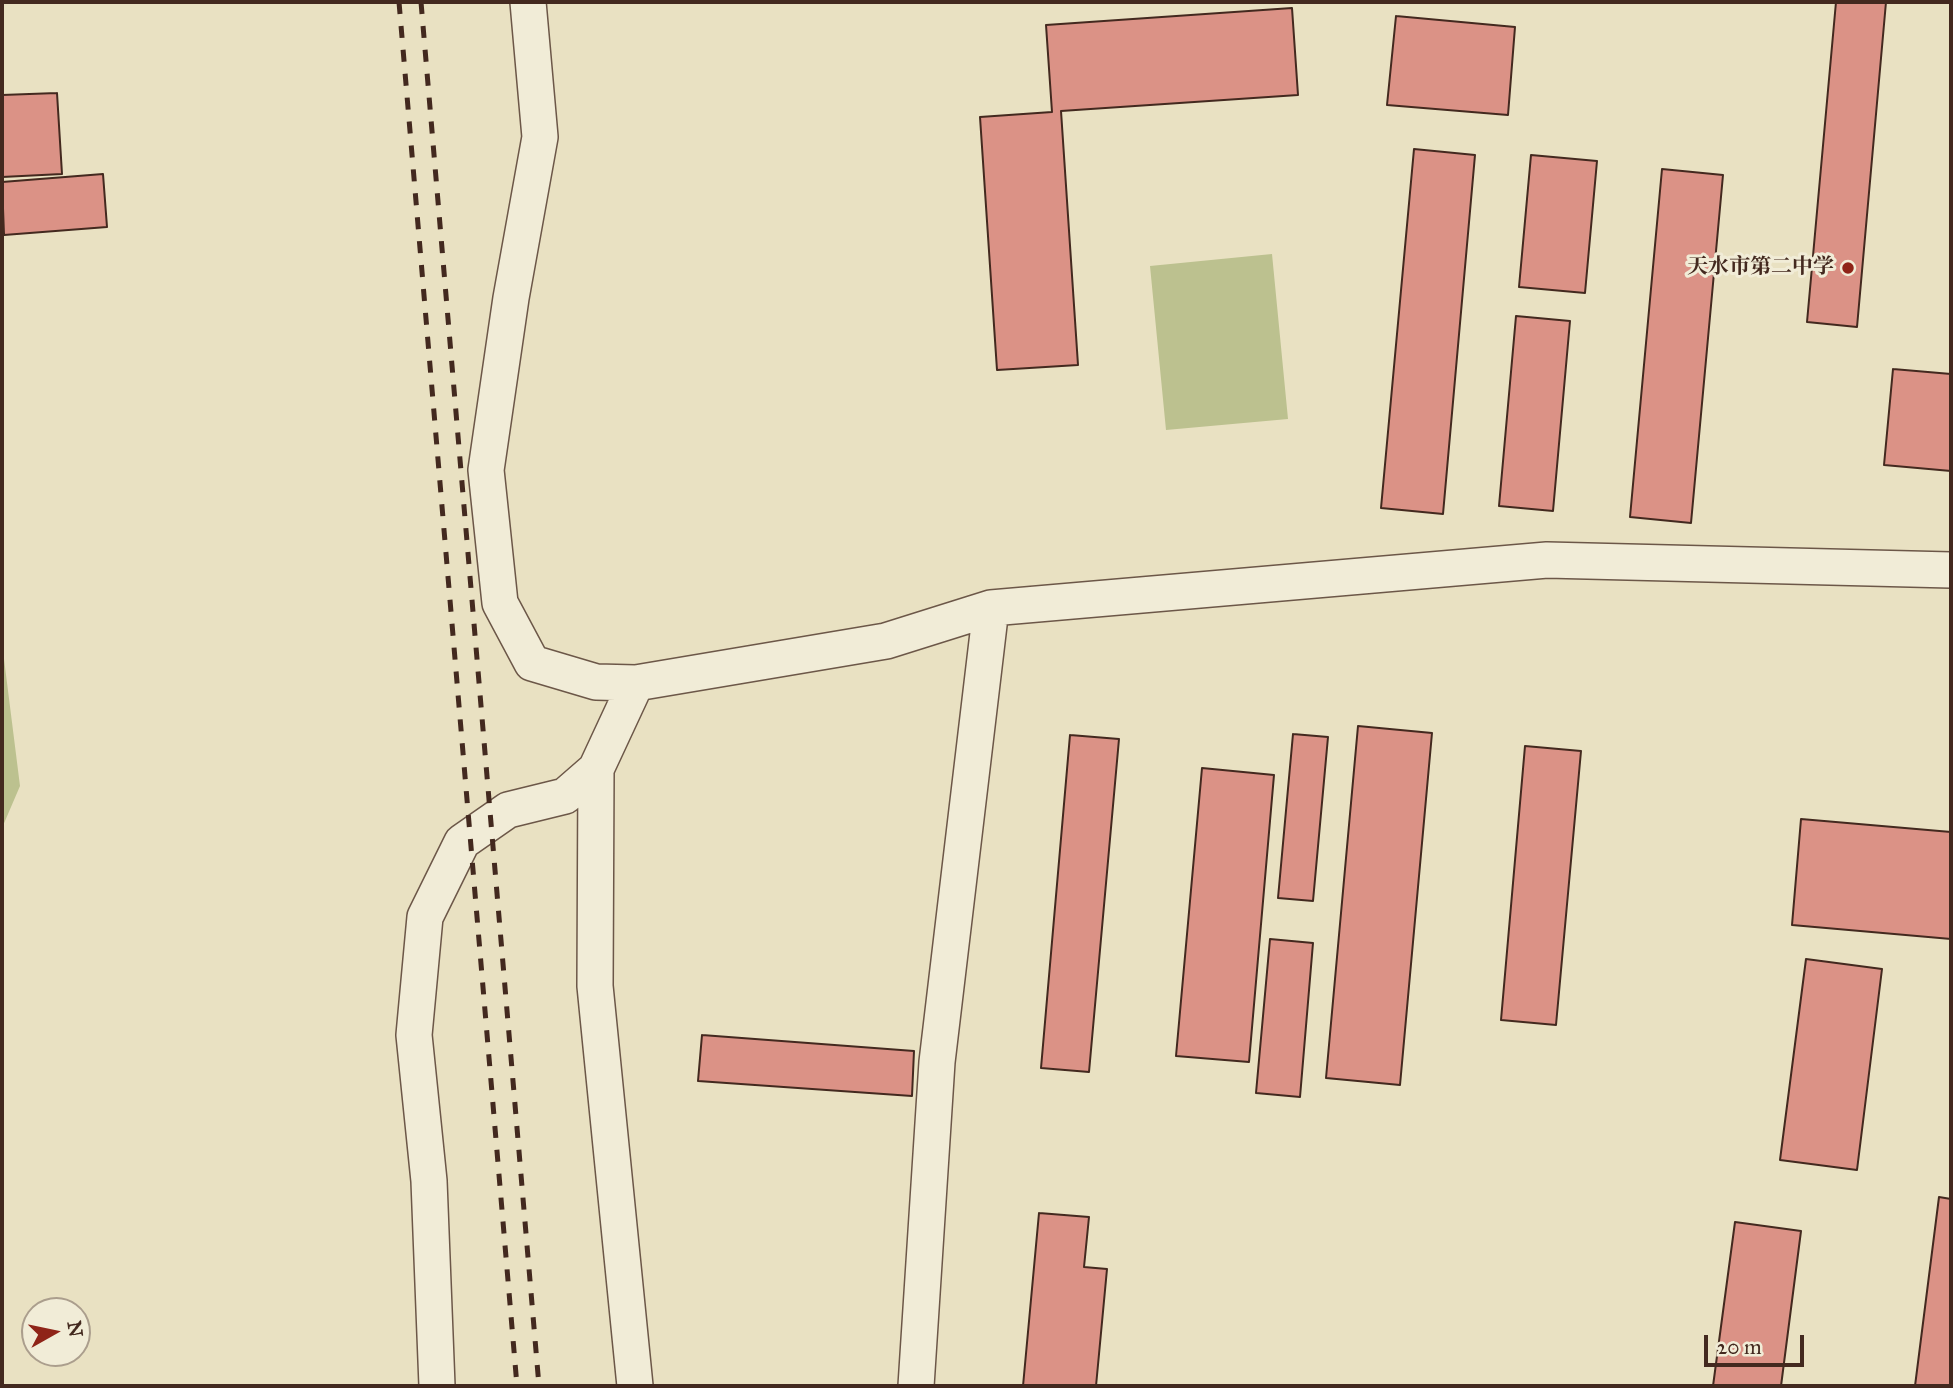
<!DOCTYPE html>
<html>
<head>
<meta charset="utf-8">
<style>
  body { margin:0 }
  #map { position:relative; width:1953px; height:1388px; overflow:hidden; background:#e9e1c2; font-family:"IM FELL Great Primer",serif }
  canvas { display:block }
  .frame { position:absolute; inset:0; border:4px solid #43291f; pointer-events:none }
  .north { position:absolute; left:21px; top:1297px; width:70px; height:70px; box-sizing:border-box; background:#f1ecd7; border:2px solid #ab9e8d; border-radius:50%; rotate:81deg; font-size:19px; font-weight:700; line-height:28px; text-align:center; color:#43291f }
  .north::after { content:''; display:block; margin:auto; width:24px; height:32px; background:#8f2418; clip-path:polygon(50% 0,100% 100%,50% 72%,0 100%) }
  .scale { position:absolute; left:1704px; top:1335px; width:100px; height:32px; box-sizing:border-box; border:4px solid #43291f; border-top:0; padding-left:9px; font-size:21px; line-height:24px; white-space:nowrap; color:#43291f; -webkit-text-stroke:5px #f1ecd7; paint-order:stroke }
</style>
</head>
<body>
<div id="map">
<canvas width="1953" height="1388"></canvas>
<div class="frame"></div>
<div class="north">N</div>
<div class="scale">20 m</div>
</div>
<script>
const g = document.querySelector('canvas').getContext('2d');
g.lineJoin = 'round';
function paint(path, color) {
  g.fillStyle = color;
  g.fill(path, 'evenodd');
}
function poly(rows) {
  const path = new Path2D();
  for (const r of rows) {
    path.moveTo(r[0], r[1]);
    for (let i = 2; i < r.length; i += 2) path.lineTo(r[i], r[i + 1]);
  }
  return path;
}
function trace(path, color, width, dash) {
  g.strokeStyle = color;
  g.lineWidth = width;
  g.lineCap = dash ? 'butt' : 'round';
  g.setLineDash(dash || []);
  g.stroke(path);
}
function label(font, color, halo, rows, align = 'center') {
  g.font = font + ' "IM FELL Great Primer","Noto Serif SC",serif';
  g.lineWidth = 6;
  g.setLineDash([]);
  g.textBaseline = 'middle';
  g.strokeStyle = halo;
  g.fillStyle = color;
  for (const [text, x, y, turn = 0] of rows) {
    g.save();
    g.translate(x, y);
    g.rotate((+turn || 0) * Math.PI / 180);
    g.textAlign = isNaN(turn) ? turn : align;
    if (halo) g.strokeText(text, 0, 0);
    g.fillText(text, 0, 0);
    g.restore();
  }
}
paint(poly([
  [1272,254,1288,419,1166,430,1150,266],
  [2,643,20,786,2,828]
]), '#bcc18f');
const building = poly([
  [1836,2,1886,2,1857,327,1807,322,1836,2],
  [1292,8,1298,95,1061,111,1078,365,997,370,980,117,1052,112,1046,25,1292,8],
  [1396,16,1515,27,1508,115,1387,105,1396,16],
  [57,93,62,174,2,177,2,95,57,93],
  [1414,149,1475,155,1443,514,1381,508,1414,149],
  [1531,155,1597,161,1585,293,1519,287,1531,155],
  [1662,169,1723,175,1691,523,1630,517,1662,169],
  [103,174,107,227,4,235,2,182,103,174],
  [1516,316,1570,321,1553,511,1499,506,1516,316],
  [1893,369,1951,374,1951,471,1884,465,1893,369],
  [1358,726,1432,733,1400,1085,1326,1078,1358,726],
  [1293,734,1328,737,1313,901,1278,898,1293,734],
  [1070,735,1119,739,1089,1072,1041,1068,1070,735],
  [1525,746,1581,751,1556,1025,1501,1020,1525,746],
  [1202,768,1274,775,1249,1062,1176,1056,1202,768],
  [1801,819,1951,832,1951,939,1792,925,1801,819],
  [1270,939,1313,943,1300,1097,1256,1093,1270,939],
  [1806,959,1882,969,1857,1170,1780,1160,1806,959],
  [702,1035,914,1051,912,1096,698,1081,702,1035],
  [1939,1197,1951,1199,1951,1386,1915,1386,1939,1197],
  [1039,1213,1089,1217,1084,1267,1107,1269,1096,1386,1023,1386,1039,1213],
  [1735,1222,1801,1231,1781,1386,1713,1386,1735,1222]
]);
paint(building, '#db9286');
trace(building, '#43291f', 2);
const minor = poly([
  [528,2,540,137,511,298,486,470,500,603,532,663,596,682,636,683,886,641,991,608],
  [596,769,595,986,635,1386],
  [437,1386,429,1181,414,1035,425,917,462,842,508,810,565,796,596,769,636,683],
  [916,1386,937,1062,991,608,1547,560,1951,570]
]);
trace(minor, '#6c5748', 38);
trace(minor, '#f1ecd7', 35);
trace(poly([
  [399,2,517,1386],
  [421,2,539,1386]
]), '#43291f', 5, [12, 12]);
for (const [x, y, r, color] of [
  [1848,268,7,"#8f2418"]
]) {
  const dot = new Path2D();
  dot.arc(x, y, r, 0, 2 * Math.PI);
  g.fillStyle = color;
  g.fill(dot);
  trace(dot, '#f1ecd7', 2.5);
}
label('bold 21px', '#43291f', '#f1ecd7', [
  ["天水市第二中学",1834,268]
], 'right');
</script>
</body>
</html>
